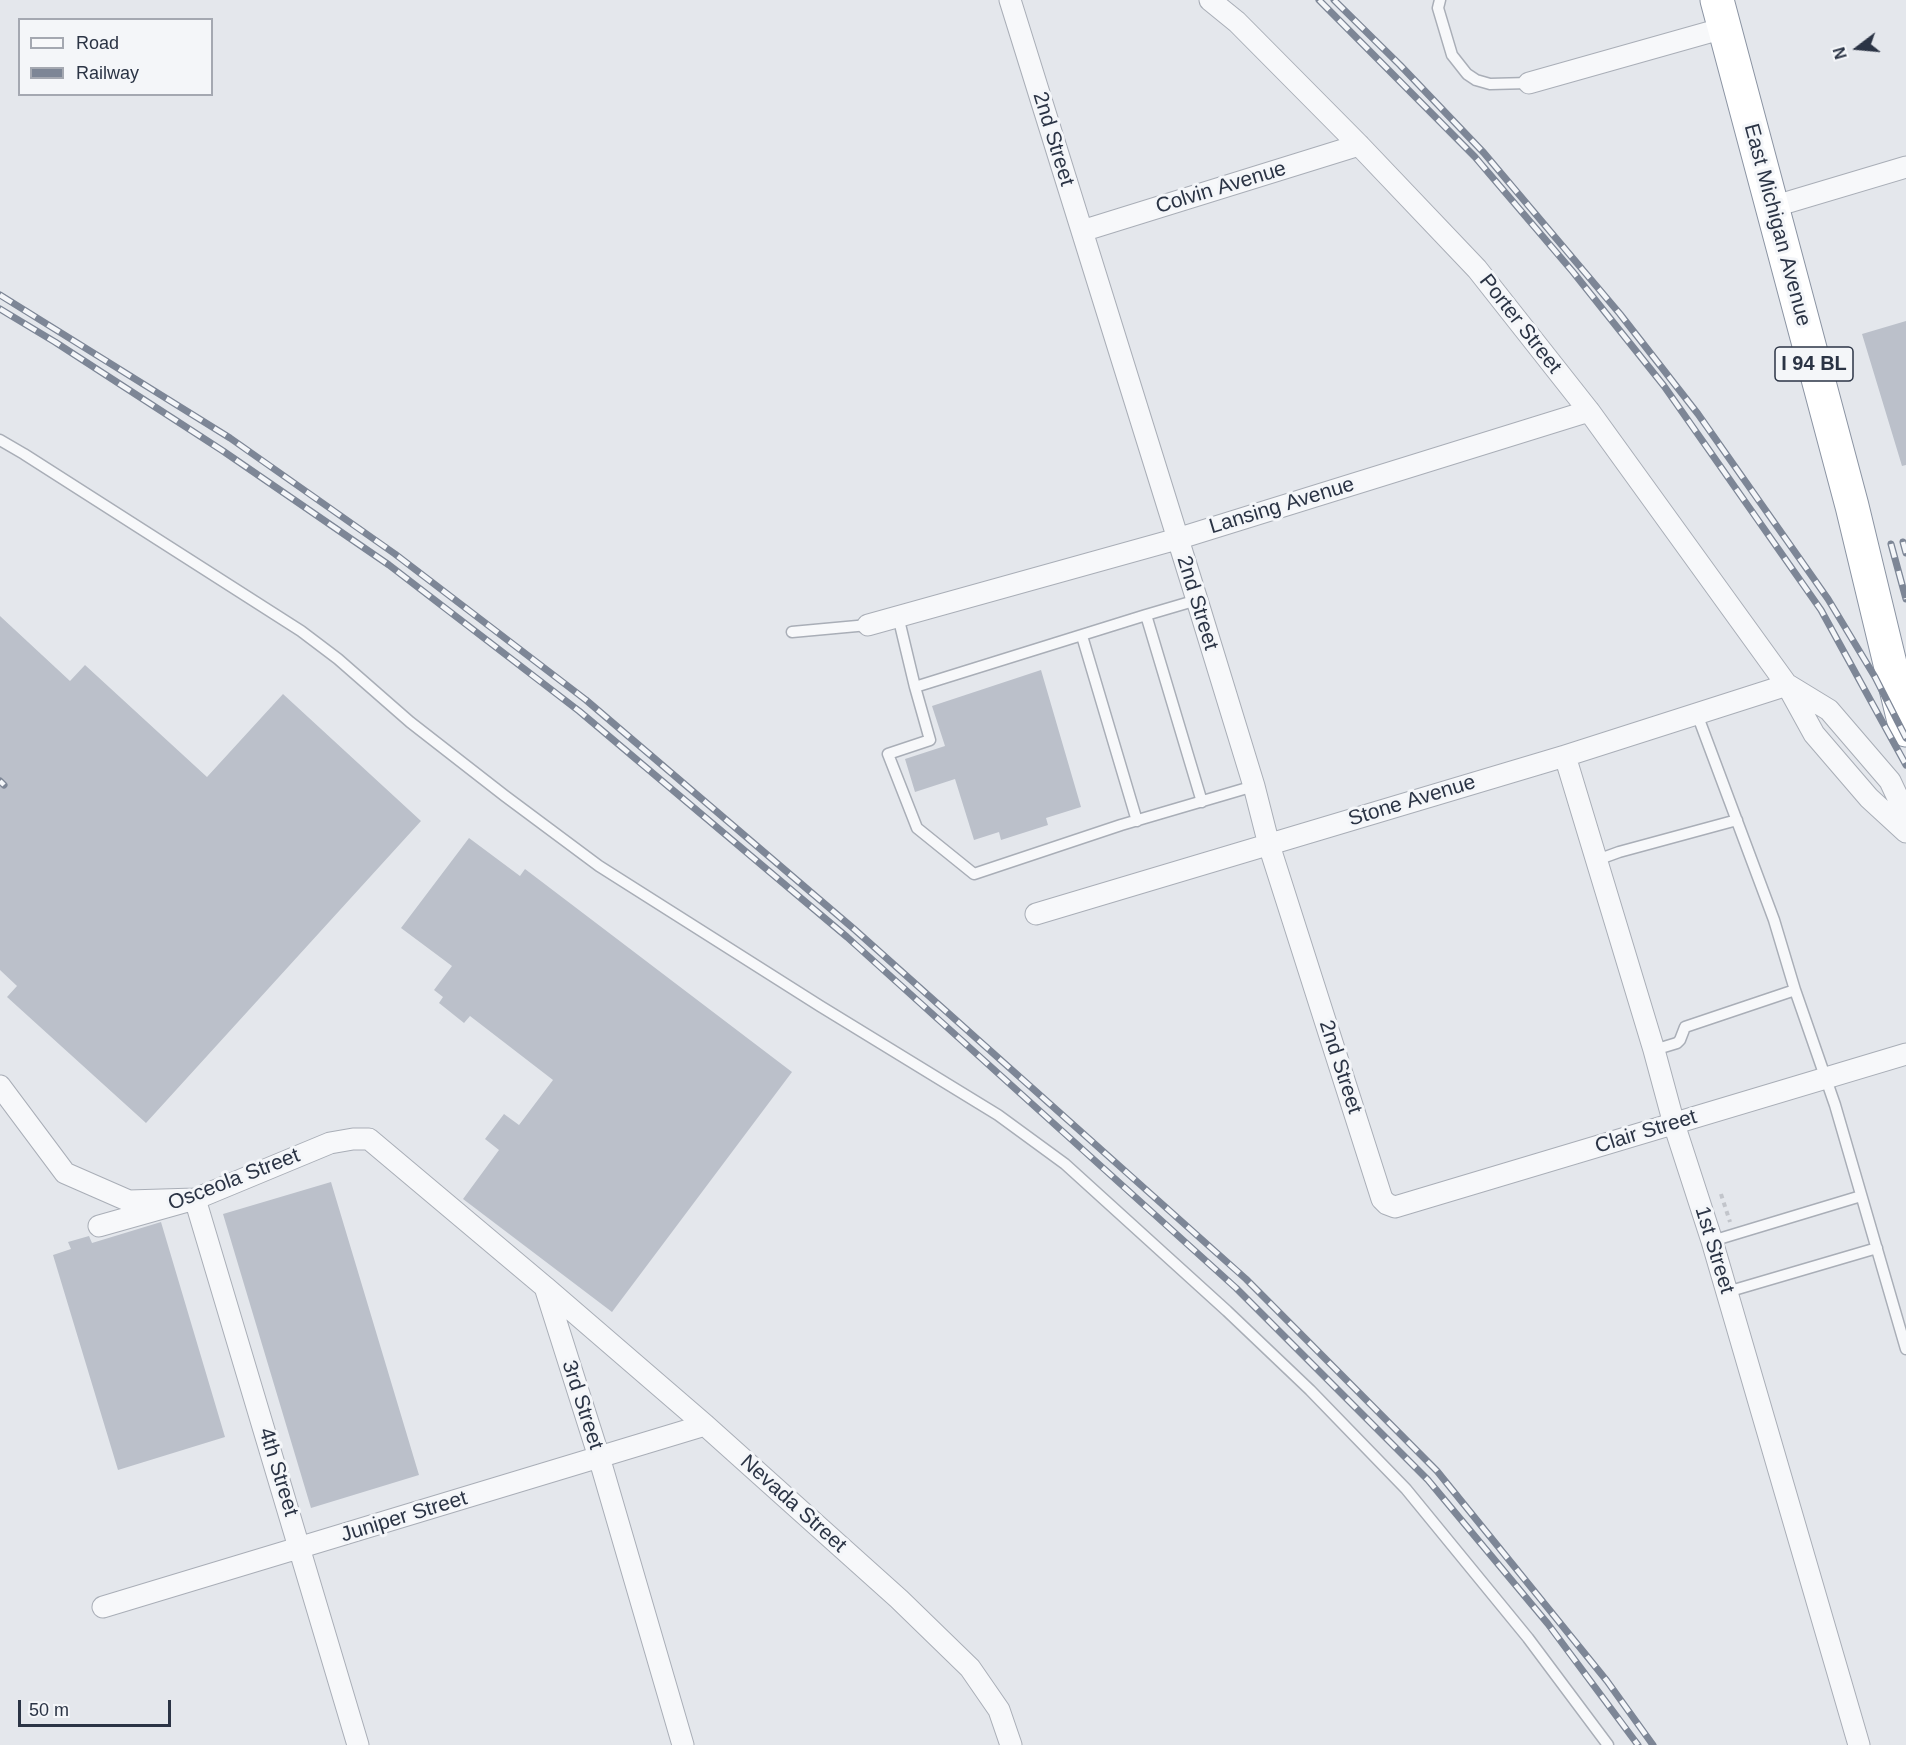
<!DOCTYPE html>
<html>
<head>
<meta charset="utf-8">
<style>
  body { margin:0 }
  #map { position:relative; width:1906px; height:1745px; overflow:hidden; background:#e4e7ec; font-family:Arial,sans-serif }
  canvas { display:block }
  .legend { position:absolute; left:18px; top:18px; width:195px; height:78px; box-sizing:border-box; background:#f4f6f9; border:2px solid #a4a8b1; margin:0; padding:8px 10px; list-style:none; font-size:18px; color:#2b3445 }
  .legend li { display:flex; align-items:center; gap:12px; height:30px }
  .legend b { width:30px; border:2px solid #a4a8b1 }
  .north { position:absolute; left:1828px; top:18px; width:60px; height:60px; -webkit-text-stroke:4px #f4f6f9; paint-order:stroke; rotate:254deg; font-size:16px; font-weight:700; line-height:24px; text-align:center; color:#2b3445 }
  .north::after { content:''; display:block; margin:auto; width:21px; height:27px; background:#2b3445; clip-path:polygon(50% 0,100% 100%,50% 72%,0 100%) }
  .scale { position:absolute; left:18px; top:1700px; width:153px; height:27px; box-sizing:border-box; border:3px solid #2b3445; border-top:0; padding-left:8px; font-size:18px; line-height:21px; white-space:nowrap; color:#2b3445; -webkit-text-stroke:4px #f4f6f9; paint-order:stroke }
</style>
</head>
<body>
<div id="map">
<canvas width="1906" height="1745"></canvas>
<ul class="legend">
<li><b style="height:8px;background:#f7f8fa"></b>Road</li>
<li><b style="height:8px;background:#7d8696"></b>Railway</li>
</ul>
<div class="north">N</div>
<div class="scale">50 m</div>
</div>
<script>
const g = document.querySelector('canvas').getContext('2d');
g.lineJoin = 'round';
function paint(path, color) {
  g.fillStyle = color;
  g.fill(path, 'evenodd');
}
function poly(rows) {
  const path = new Path2D();
  for (const r of rows) {
    path.moveTo(r[0], r[1]);
    for (let i = 2; i < r.length; i += 2) path.lineTo(r[i], r[i + 1]);
  }
  return path;
}
function trace(path, color, width, dash) {
  g.strokeStyle = color;
  g.lineWidth = width;
  g.lineCap = dash ? 'butt' : 'round';
  g.setLineDash(dash || []);
  g.stroke(path);
}
function label(font, color, halo, rows, align = 'center') {
  g.font = font + ' Arial,sans-serif';
  g.lineWidth = 6;
  g.setLineDash([]);
  g.textBaseline = 'middle';
  g.strokeStyle = halo;
  g.fillStyle = color;
  for (const [text, x, y, turn = 0] of rows) {
    g.save();
    g.translate(x, y);
    g.rotate((+turn || 0) * Math.PI / 180);
    g.textAlign = isNaN(turn) ? turn : align;
    if (halo) g.strokeText(text, 0, 0);
    g.fillText(text, 0, 0);
    g.restore();
  }
}
paint(poly([
  [1906,321,1906,465,1902,466,1862,334],
  [0,616,70,681,85,665,207,777,283,694,421,821,146,1123,7,997,17,986,0,970],
  [1041,670,1081,807,1046,818,1048,825,1001,840,999,832,974,840,955,779,915,792,905,759,945,746,932,706],
  [469,838,520,876,525,869,792,1072,612,1312,463,1199,499,1150,485,1139,504,1114,519,1125,553,1080,470,1016,464,1023,439,1003,443,997,434,990,452,966,401,928],
  [331,1182,419,1475,311,1508,223,1214],
  [161,1222,225,1437,118,1470,53,1255,71,1249,68,1242,89,1236,92,1243]
]), '#bbc0ca');
const service = poly([
  [1440,0,1438,8,1452,55,1467,74,1476,80,1490,84,1529,83],
  [0,440,24,454,301,631,338,659,410,722,505,796,599,866,820,1006,998,1115,1065,1164,1227,1311,1310,1390,1406,1489,1528,1638,1608,1745],
  [1146,615,1197,600],
  [898,616,915,687,930,740,888,754,917,828,974,874,1121,825,1254,786],
  [792,632,868,625],
  [1082,636,1137,821],
  [915,687,1146,615,1202,802],
  [1697,714,1774,920,1795,990],
  [1597,860,1619,852,1737,820],
  [1654,1050,1677,1043,1680,1040,1685,1027,1795,990,1835,1105,1906,1349],
  [1712,1241,1861,1196],
  [1727,1292,1877,1248]
]);
const minor = poly([
  [1010,0,1197,600,1254,786,1269,845,1382,1199,1387,1204,1395,1207,1906,1054],
  [1210,0,1237,22,1359,145,1477,269,1589,411,1787,685,1814,734,1869,798,1906,832],
  [1529,83,1724,28],
  [1772,207,1906,167],
  [1082,231,1359,145],
  [868,625,1177,539,1589,411],
  [1788,685,1829,710,1890,781,1906,815],
  [1565,756,1654,1050,1674,1124,1712,1241,1859,1745],
  [1036,914,1565,756,1787,685],
  [0,1086,65,1173,129,1201,195,1199,358,1745],
  [99,1226,195,1199,330,1143,353,1139,369,1139,545,1287,599,1457,683,1745],
  [545,1287,705,1425,899,1599,970,1668,999,1710,1011,1745],
  [103,1607,705,1425]
]);
const trunk = poly([
  [1717,0,1852,506,1906,730]
]);
trace(service, '#a9aeb7', 13);
trace(minor, '#a9aeb7', 23);
trace(trunk, '#8b94a3', 35);
trace(poly([
  [1721,1194,1730,1222]
]), '#c2c5cb', 4, [4.5, 4.5]);
trace(service, '#f7f8fa', 10);
trace(minor, '#f7f8fa', 21);
trace(trunk, '#fff', 33);
const rail = poly([
  [1319,0,1475,157,1573,272,1664,386,1821,610,1906,765],
  [1334,0,1400,65,1484,153,1620,314,1698,414,1828,599,1875,677,1906,738],
  [0,295,230,438,395,554,586,700,854,929,1246,1279,1437,1471,1607,1681,1653,1745],
  [0,309,55,342,223,451,389,565,579,711,847,937,1236,1288,1428,1480,1548,1624,1638,1745],
  [1903,542,1906,553],
  [1891,544,1906,599],
  [0,781,4,785]
]);
trace(rail, '#7d8696', 7);
trace(rail, '#f4f6f9', 4.5, [14]);
for (const [x, y, w] of [
  [1814,364,78]
]) {
  const box = new Path2D();
  box.roundRect(x - w / 2, y - 17, w, 34, 4.5);
  g.fillStyle = '#f4f6f9';
  g.fill(box);
  trace(box, '#2b3445', 1.5);
}
label('bold 20px', '#2b3445', null, [
  ["I 94 BL",1814,364]
]);
label('21px', '#2b3445', '#f4f6f9', [
  ["2nd Street",1053,139,73],
  ["Colvin Avenue",1221,188,-17],
  ["East Michigan Avenue",1777,225,75],
  ["Porter Street",1520,324,52],
  ["Lansing Avenue",1282,506,-17],
  ["2nd Street",1197,603,73],
  ["Stone Avenue",1412,801,-17],
  ["2nd Street",1340,1067,72],
  ["Clair Street",1646,1132,-17],
  ["Osceola Street",234,1180,-21],
  ["1st Street",1714,1250,73],
  ["3rd Street",582,1405,72],
  ["4th Street",278,1472,73],
  ["Nevada Street",793,1504,42],
  ["Juniper Street",404,1517,-17]
]);
</script>
</body>
</html>
